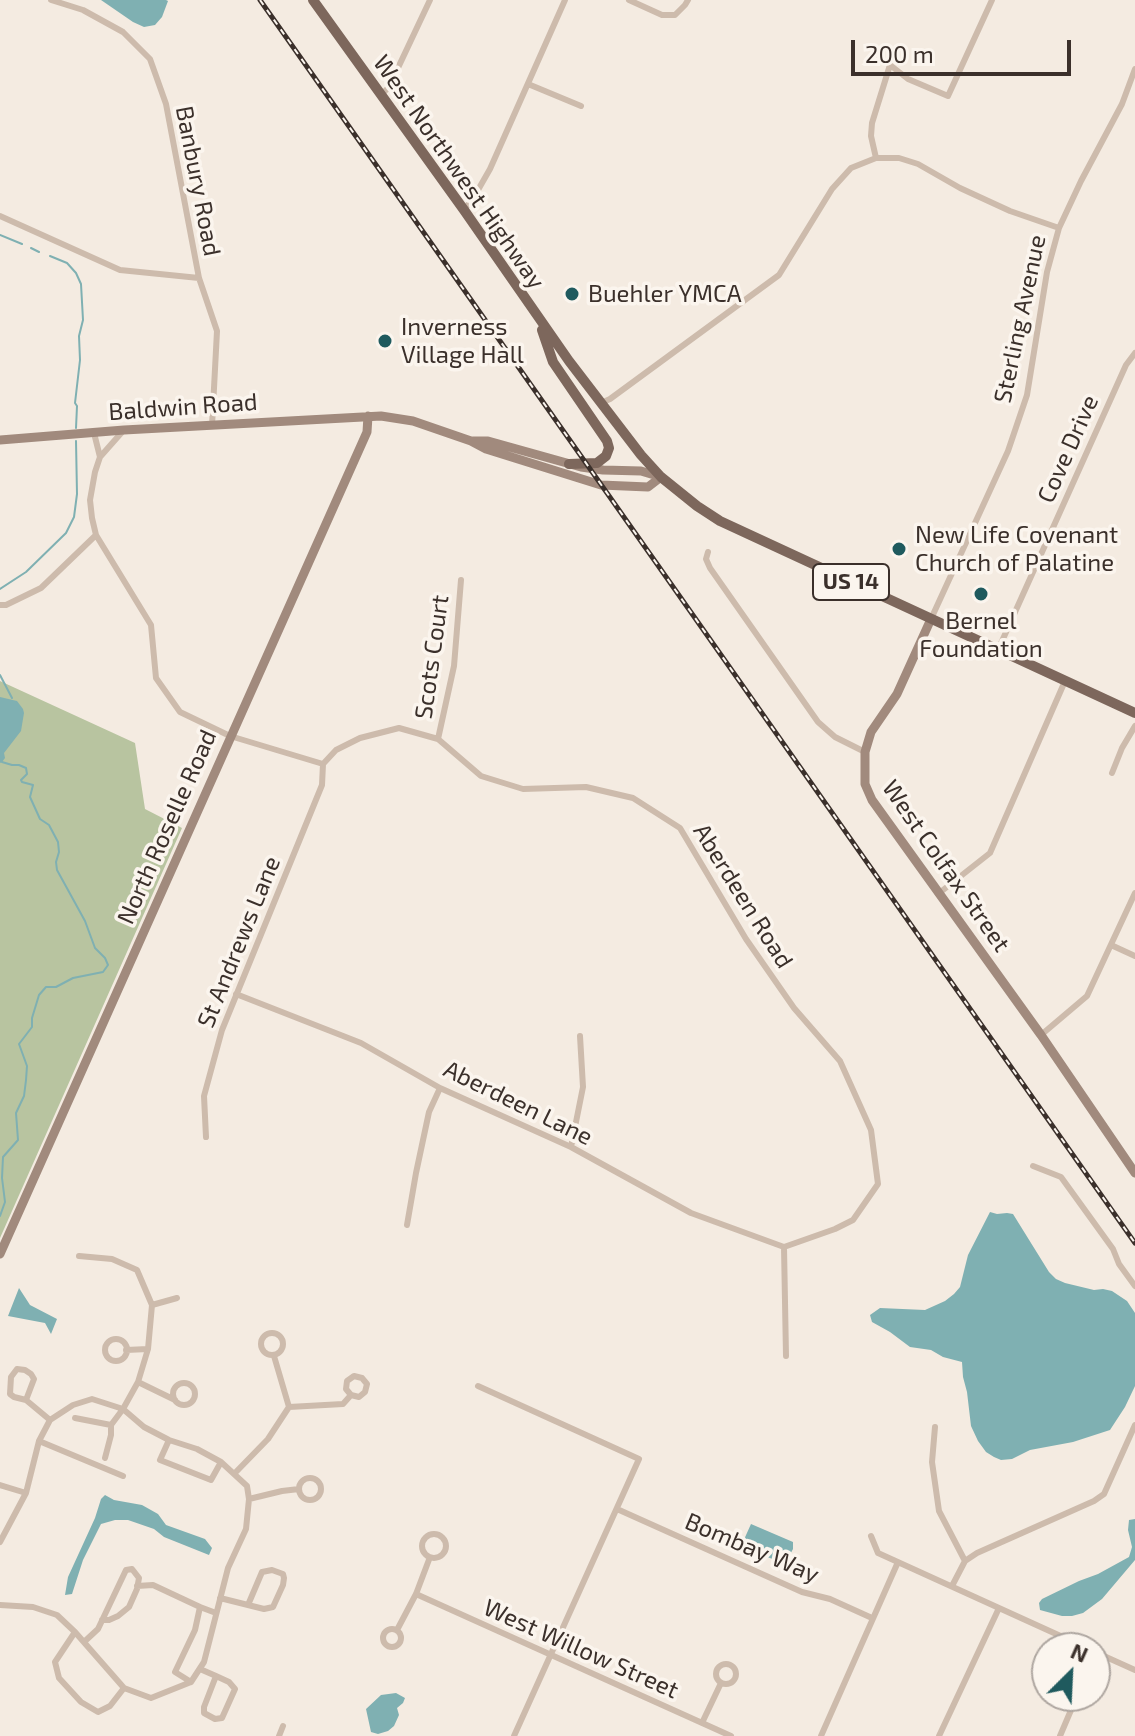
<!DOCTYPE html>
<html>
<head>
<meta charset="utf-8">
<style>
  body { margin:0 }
  #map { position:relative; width:1135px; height:1736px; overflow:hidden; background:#f4ebe1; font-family:"Exo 2",sans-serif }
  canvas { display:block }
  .north { position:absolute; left:1031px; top:1632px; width:80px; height:80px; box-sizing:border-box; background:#fbf5ee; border:2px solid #aea6a0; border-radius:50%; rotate:24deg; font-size:22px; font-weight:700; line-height:32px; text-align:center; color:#3b302b }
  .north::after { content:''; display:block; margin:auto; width:28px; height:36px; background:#1f5a5e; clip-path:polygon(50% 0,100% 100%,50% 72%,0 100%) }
  .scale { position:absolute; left:851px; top:40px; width:220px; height:36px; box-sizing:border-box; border:4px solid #3b302b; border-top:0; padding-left:10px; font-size:24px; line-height:28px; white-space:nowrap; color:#3b302b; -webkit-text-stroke:6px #fbf5ee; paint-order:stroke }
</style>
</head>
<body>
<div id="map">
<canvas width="1135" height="1736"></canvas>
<div class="north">N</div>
<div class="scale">200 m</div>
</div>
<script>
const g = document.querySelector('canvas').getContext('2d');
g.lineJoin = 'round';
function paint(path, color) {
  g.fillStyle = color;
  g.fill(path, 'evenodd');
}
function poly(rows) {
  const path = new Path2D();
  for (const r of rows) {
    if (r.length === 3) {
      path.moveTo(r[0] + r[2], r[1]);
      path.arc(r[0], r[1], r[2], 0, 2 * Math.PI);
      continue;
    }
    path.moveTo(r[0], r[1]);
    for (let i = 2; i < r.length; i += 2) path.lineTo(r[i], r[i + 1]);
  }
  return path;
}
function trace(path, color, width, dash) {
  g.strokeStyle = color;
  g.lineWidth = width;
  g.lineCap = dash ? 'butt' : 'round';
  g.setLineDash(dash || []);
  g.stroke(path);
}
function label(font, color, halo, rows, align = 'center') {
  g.font = font + ' "Exo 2",sans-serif';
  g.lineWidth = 7;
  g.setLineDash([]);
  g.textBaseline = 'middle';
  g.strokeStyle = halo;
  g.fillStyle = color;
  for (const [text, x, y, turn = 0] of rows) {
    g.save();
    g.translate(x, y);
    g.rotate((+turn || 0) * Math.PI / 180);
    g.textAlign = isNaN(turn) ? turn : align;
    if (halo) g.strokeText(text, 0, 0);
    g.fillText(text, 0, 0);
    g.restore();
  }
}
paint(poly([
  [0,681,135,743,145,809,182,828,0,1238]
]), '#b8c4a0');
paint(poly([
  [101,0,166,0,168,1,162,17,155,25,144,27,133,22],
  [0,697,17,701,23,709,24,713,21,731,4,753,5,758,2,762,0,763],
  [990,1212,997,1214,1007,1213,1013,1214,1049,1272,1056,1279,1065,1283,1094,1290,1103,1289,1112,1291,1127,1301,1135,1313,1135,1386,1125,1407,1110,1430,1073,1442,1030,1450,1012,1459,1001,1460,994,1457,986,1452,978,1441,971,1426,967,1392,963,1377,962,1362,943,1357,931,1350,910,1347,890,1332,872,1322,870,1315,880,1308,925,1310,945,1301,954,1294,960,1287,968,1255],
  [19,1288,30,1305,57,1319,51,1334,45,1323,8,1316],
  [105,1495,114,1500,142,1505,158,1514,166,1525,205,1539,212,1548,209,1555,164,1537,154,1529,128,1520,115,1520,101,1524,83,1560,72,1594,65,1595,68,1577,95,1518,101,1499],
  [1135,1519,1135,1560,1102,1599,1083,1613,1072,1616,1062,1616,1040,1610,1039,1603,1042,1599,1079,1581,1098,1574,1129,1557,1132,1547,1128,1530,1129,1520],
  [751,1524,793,1542,793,1549,785,1564,742,1547,742,1544],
  [396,1693,405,1698,403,1703,397,1708,399,1715,394,1726,388,1731,378,1734,371,1732,366,1709,381,1695]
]), '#7fb0b2');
trace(poly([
  [0,235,22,244],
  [31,248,39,252],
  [50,256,67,263,76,273,81,284,83,320,79,336,80,360,75,403,77,406,76,428],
  [0,589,26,572,66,533,74,517,77,494,76,441],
  [0,675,12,698],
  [0,1216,5,1202,2,1178,3,1157,18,1140,16,1113,24,1096,26,1080,27,1066,19,1044,32,1027,32,1018,39,995,46,987,56,987,73,978,103,972,108,965,105,958,95,948,85,921,57,870,56,862,59,852,58,842,49,825,40,819,30,797,33,785,22,782,21,780,27,774,26,768,19,765,12,765,2,762]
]), '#7fb0b2', 2);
trace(poly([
  [51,0,83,10,123,32,150,59,166,104,199,278,217,331,212,426],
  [629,0,662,15,675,15,685,5,688,0],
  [528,84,581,106],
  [381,95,389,87,430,0],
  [876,158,871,136,872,123,890,65,908,79,948,96,992,0],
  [464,210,474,197,490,169,565,0],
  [0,216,120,270,199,278],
  [601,403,610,399,779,275,832,189,851,168,876,158,899,158,918,164,960,188,1010,211,1059,228],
  [123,431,100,457,95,472,90,500,92,518,96,535,151,625,156,678,180,712,230,736,323,764,336,750,360,738,399,728,438,739,481,776,523,789,586,787,633,798,680,828,746,939,794,1008,840,1061,871,1130,878,1184,853,1220,835,1229,784,1247],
  [94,433,100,457],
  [708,552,706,559,710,568,818,722,835,737,865,752],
  [0,605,6,605,41,588,96,535],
  [931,619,1008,451,1027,395,1047,272,1059,228,1081,181,1122,104,1135,69],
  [998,650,1126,365,1135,353],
  [438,739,454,666,461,580],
  [1112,773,1122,748,1135,726],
  [938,894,990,853,1065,681],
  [1111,945,1135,956],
  [236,994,361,1043,440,1088,571,1147,691,1213,784,1247],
  [1041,1035,1087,996,1135,893],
  [206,1137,204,1096,222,1030,322,785,323,764],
  [571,1147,583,1087,580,1036],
  [1033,1166,1061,1177,1113,1249,1119,1264,1135,1286],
  [407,1225,416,1173,429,1112,440,1088],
  [784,1247,786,1356],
  [152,1305,177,1298],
  [272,1344,11],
  [116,1350,11],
  [126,1350,148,1349],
  [274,1356,289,1407],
  [138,1382,175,1400],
  [184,1394,11],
  [478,1386,639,1459,514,1736],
  [26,1400,34,1379,31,1374,25,1370,17,1369,11,1377,10,1394,14,1397,26,1400,50,1420],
  [289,1407,343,1404,351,1395,359,1397,365,1392,367,1384,362,1378,354,1376,347,1381,346,1389,351,1395],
  [75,1418,111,1425,123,1409,138,1382,148,1349,152,1305,137,1270,112,1259,79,1256],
  [935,1427,932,1462,939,1511,965,1561],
  [169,1440,160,1460,211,1480,221,1462],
  [39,1441,123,1476],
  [105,1458,111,1435,111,1425],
  [234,1474,268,1439,289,1407],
  [310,1489,11],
  [0,1485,26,1493],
  [249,1499,282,1491,299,1489],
  [617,1509,802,1592,830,1599,872,1618],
  [434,1546,12],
  [871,1536,878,1553,1087,1648],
  [0,1542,26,1493,39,1441,50,1420,73,1405,92,1399,123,1409,144,1427,169,1440,197,1449,221,1462,247,1486,249,1499,246,1529,228,1568,204,1662,191,1682,151,1698,124,1688,75,1632,57,1615,33,1607,0,1605],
  [137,1586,153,1585,200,1607],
  [952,1586,965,1561,977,1553,1094,1501,1104,1494,1135,1425],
  [416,1594,731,1736],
  [220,1598,264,1609,273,1607,283,1585,284,1578,283,1574,272,1570,262,1572,248,1605],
  [392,1638,9],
  [397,1630,416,1594,430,1557],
  [75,1632,55,1662,59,1678,81,1702,98,1712,110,1706,124,1688],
  [84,1642,98,1629,126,1570,132,1569,139,1578,137,1589,129,1607,118,1616,109,1620,102,1620],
  [1095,1652,1135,1670],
  [726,1674,10],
  [200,1669,216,1676,229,1682,235,1689,222,1718,215,1719,204,1713,204,1707,216,1676],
  [191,1682,175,1672,195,1630,200,1607,216,1613],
  [702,1723,721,1683],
  [279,1736,283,1726],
  [821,1736,898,1562],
  [939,1736,999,1608],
  [1060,1736,1077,1696]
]), '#cdbbac', 6);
trace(poly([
  [0,440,124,430,381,416,413,421,471,441,486,449,601,485,648,487,661,477],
  [473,441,488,441,581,467,603,470,641,471,661,477],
  [931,619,897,694,871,732,865,752,865,784,872,800,1041,1035,1135,1173],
  [0,1254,367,432,368,416]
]), '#a18a7d', 9);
trace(poly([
  [313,0,464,210,569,361,641,455,661,477,697,506,720,521,1135,713],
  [542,330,553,362,607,441,609,448,606,456,597,463,569,464]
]), '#7d675c', 10);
const rail = poly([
  [260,0,1135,1243]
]);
trace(rail, '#3b302b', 5);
trace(rail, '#fbf5ee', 2, [6]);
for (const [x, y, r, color] of [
  [572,294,8,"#1f5a5e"],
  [385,341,8,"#1f5a5e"],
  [899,549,8,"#1f5a5e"],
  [981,594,8,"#1f5a5e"]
]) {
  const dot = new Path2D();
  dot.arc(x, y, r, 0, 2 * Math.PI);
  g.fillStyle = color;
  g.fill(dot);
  trace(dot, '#fbf5ee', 3);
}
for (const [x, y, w] of [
  [851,582,76]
]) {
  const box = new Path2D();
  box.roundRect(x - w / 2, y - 18, w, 36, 6);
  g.fillStyle = '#fbf5ee';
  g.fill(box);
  trace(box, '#3b302b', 2);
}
label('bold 22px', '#3b302b', null, [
  ["US 14",851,582]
]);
label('24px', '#3b302b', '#fbf5ee', [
  ["West Northwest Highway",459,172,55],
  ["Banbury Road",198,181,79],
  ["Sterling Avenue",1020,319,-78],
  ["Baldwin Road",183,407,-4],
  ["Cove Drive",1068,449,-66],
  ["Scots Court",432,657,-82],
  ["North Roselle Road",167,827,-66],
  ["West Colfax Street",946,866,55],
  ["Aberdeen Road",743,896,58],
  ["St Andrews Lane",239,942,-68],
  ["Aberdeen Lane",518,1103,26],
  ["Bombay Way",752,1548,23],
  ["West Willow Street",581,1649,24]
]);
label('24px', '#3b302b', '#fbf5ee', [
  ["Buehler YMCA",588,294],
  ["Inverness",401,327],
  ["Village Hall",401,355],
  ["New Life Covenant",915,535],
  ["Church of Palatine",915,563],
  ["Bernel",981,621,"center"],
  ["Foundation",981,649,"center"]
], 'left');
</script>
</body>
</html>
